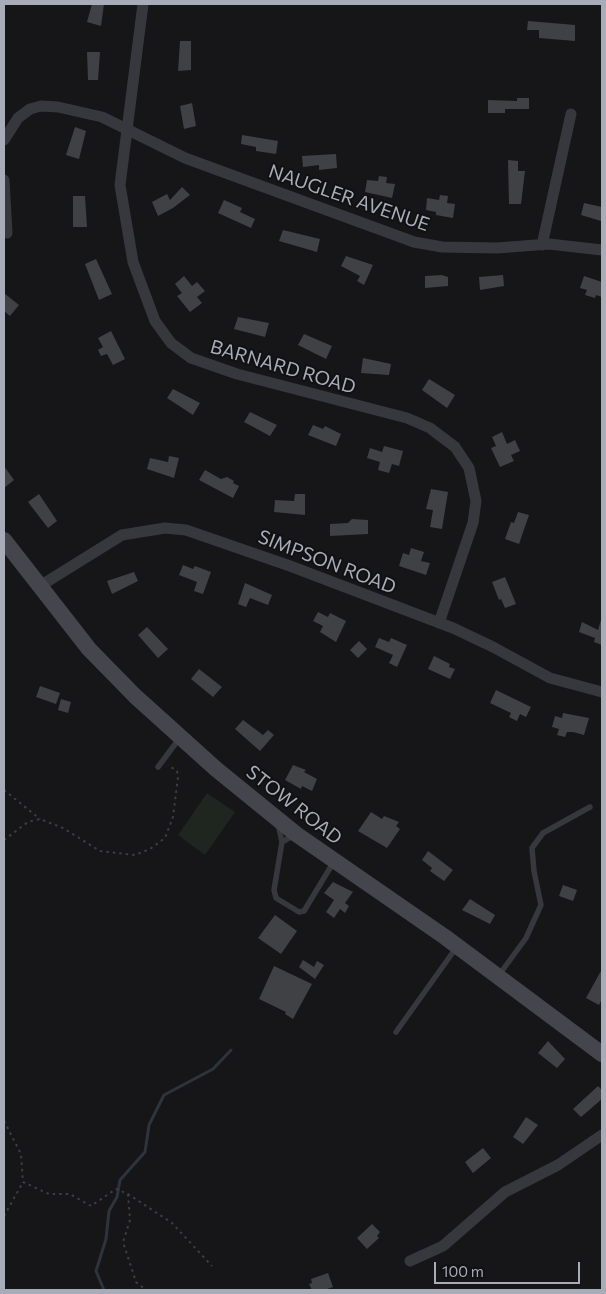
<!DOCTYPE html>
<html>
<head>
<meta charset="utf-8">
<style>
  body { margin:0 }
  #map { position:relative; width:606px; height:1294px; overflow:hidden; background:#161618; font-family:Commissioner,sans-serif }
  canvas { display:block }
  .frame { position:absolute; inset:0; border:5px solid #a8acb8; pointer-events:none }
  .scale { position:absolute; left:434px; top:1262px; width:146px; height:22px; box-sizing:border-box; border:2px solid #a8acb8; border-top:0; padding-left:6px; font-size:15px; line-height:18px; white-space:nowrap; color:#a8acb8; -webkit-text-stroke:4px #111113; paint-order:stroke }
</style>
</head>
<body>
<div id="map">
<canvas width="606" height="1294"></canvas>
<div class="frame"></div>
<div class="scale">100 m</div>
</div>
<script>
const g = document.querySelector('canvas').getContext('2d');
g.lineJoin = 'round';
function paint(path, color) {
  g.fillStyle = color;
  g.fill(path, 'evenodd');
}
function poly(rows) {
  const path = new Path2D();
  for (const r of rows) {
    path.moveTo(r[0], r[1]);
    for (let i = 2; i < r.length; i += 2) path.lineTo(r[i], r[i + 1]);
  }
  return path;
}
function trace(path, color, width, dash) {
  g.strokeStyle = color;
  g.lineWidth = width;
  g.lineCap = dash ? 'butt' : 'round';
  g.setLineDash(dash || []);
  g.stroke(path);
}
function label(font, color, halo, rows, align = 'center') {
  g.font = font + ' Commissioner,sans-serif';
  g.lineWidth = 4;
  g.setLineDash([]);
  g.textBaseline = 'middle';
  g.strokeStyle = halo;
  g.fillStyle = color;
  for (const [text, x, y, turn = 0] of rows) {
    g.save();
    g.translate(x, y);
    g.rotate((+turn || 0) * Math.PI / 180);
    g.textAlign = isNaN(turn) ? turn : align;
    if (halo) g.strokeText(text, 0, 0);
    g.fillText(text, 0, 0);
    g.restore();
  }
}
paint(poly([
  [207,793,235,812,205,855,178,835]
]), '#1e261f');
trace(poly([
  [104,1290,96,1271,106,1239,109,1211,117,1197,120,1180,145,1152,149,1125,164,1095,213,1069,231,1050]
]), '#2c343c', 3);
paint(poly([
  [92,4,104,4,101,26,87,22],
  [528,21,575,25,575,41,539,38,539,30,527,30],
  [180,41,191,41,191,70,178,71],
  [87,52,100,52,98,80,88,80],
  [517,98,529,98,529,109,505,109,505,113,488,113,488,100,517,101],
  [192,103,196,126,184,129,180,106],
  [75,127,86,131,79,159,66,155],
  [242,135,278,141,276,154,256,151,256,147,241,144],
  [336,154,337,168,319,170,319,165,303,167,302,156],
  [508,160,518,161,518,171,525,171,521,204,509,204],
  [379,176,387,177,386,183,395,184,392,198,365,192,367,180,378,181],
  [182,187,190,195,173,208,158,216,152,202,167,194,170,200],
  [440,195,448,196,447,203,455,204,453,218,436,215,436,212,426,210,427,198,439,200],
  [73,196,85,196,87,227,73,227],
  [224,200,242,208,240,212,255,219,251,228,218,213],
  [584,203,602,207,601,221,581,215],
  [283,230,320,239,317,252,279,241],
  [346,256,373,265,364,285,357,281,360,276,341,266],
  [96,259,112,294,99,300,85,264],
  [442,275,448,277,448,286,425,288,425,276],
  [503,275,504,286,480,290,479,277],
  [184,276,192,286,197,282,205,291,197,297,202,303,190,312,177,296,182,293,175,284],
  [584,276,602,282,602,297,596,295,595,298,585,295,587,290,580,288],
  [4,293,19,305,10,316,4,311],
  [238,317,269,323,265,337,234,329],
  [111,331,125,359,113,365,107,354,101,356,98,350,103,347,98,338],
  [304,334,332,346,326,359,298,345],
  [363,358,391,364,389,375,361,373],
  [429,379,455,395,447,408,422,390],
  [173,389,200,403,193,415,167,398],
  [250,412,277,425,270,436,244,422],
  [313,425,323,429,325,426,341,434,336,446,308,435],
  [502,432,507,444,515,440,520,451,511,455,514,461,500,467,491,448,496,446,492,437],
  [384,446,403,451,399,466,392,464,389,473,378,470,380,462,367,458,370,448,382,452],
  [169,456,179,458,174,478,147,469,150,458,168,462],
  [4,466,14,480,4,488],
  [205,470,221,479,227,477,234,481,233,483,239,486,233,498,199,480],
  [431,489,448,492,442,529,430,527,433,510,426,509],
  [39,494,57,521,48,528,28,502],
  [295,494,305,494,305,515,274,512,275,500,294,501],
  [518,512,529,515,519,544,505,539,511,522,514,523],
  [352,519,368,520,368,534,330,536,330,524,348,523],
  [411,548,424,552,421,561,430,563,426,575,399,566,403,553,409,555],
  [183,565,193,569,195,566,211,572,203,594,194,591,197,582,179,575],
  [134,572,138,581,112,594,107,581],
  [505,577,516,604,505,608,501,599,499,600,492,582],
  [245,583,272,595,268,605,250,598,246,607,238,604],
  [318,612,328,617,330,613,346,621,336,642,320,632,323,626,313,621],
  [601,620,602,645,594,642,595,638,579,632,582,622,598,630],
  [147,627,168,649,158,658,138,635],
  [379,638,389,642,391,638,407,645,397,667,389,663,393,655,375,647],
  [359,641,367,649,358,658,350,650],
  [434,656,450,664,449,667,455,669,450,679,428,669],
  [199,669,222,687,213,697,191,679],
  [40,686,60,693,56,704,36,697],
  [496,690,531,707,526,717,520,714,517,721,509,717,511,713,490,703],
  [61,699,71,702,68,713,58,710],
  [563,713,589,718,584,735,573,732,567,732,565,737,557,735,559,729,552,727,555,716,562,718],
  [243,720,263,735,268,730,274,735,260,751,235,729],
  [293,765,306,770,304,772,317,779,312,791,302,786,301,789,285,780],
  [371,812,382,819,384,816,399,822,396,826,400,829,387,848,358,831],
  [428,851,453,870,444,881,430,871,432,868,422,860],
  [333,882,353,892,345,903,349,906,345,913,340,909,334,918,326,912,334,900,324,893],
  [563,885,577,890,573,901,559,896],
  [470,899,495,915,490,924,462,910],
  [275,915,297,931,281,954,258,938],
  [303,960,314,967,317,961,324,965,315,979,299,967],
  [274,966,312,984,293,1019,285,1014,286,1012,259,999],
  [602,969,602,999,599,1005,586,998],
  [548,1041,565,1059,557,1068,538,1053],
  [598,1086,602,1090,602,1099,581,1117,573,1109],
  [526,1117,538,1125,523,1144,513,1137],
  [483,1148,491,1158,473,1173,465,1162],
  [372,1224,380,1232,377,1236,379,1238,367,1249,357,1238],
  [328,1273,333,1287,324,1290,312,1290,309,1284,312,1283,311,1279]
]), '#404145');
trace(poly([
  [4,790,40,819],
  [4,840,28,822,40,819,63,828,100,851,135,855,150,849,165,838,173,817,178,777,177,771,168,765],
  [4,1121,21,1154,23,1182,49,1194,70,1194,91,1206,116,1189,128,1194,172,1223,212,1266],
  [128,1194,130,1220,123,1242,136,1282,146,1290],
  [4,1216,23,1182]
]), '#3d3e44', 2, [2.5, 4]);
trace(poly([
  [158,767,179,739],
  [278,824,282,842],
  [294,835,282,842,274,890,276,898,299,912,304,911,333,863],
  [499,975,526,938,541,905,534,871,532,848,543,833,590,807],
  [396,1032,456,948]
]), '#37383d', 5.5);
trace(poly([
  [143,4,120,185,133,262,155,321,171,343,191,358,237,374,407,418,430,428,455,447,469,468,476,501,473,523,439,623],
  [4,140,18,118,30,109,41,106,58,107,102,117,185,158,414,242,442,247,497,248,549,244,602,250],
  [4,180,7,233],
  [542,245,571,114],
  [40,586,122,535,165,528,186,530,290,566,453,628,493,647,550,678,602,692],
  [410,1261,443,1246,505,1192,558,1165,602,1135]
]), '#37383d', 11);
trace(poly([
  [4,540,89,649,135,696,216,769,296,834,445,937,602,1054]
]), '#45464d', 16);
label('19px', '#a8acb8', '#111113', [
  ["NAUGLER AVENUE",349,198,19],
  ["BARNARD ROAD",283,367,16],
  ["SIMPSON ROAD",327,562,21],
  ["STOW ROAD",294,805,38]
]);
</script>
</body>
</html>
